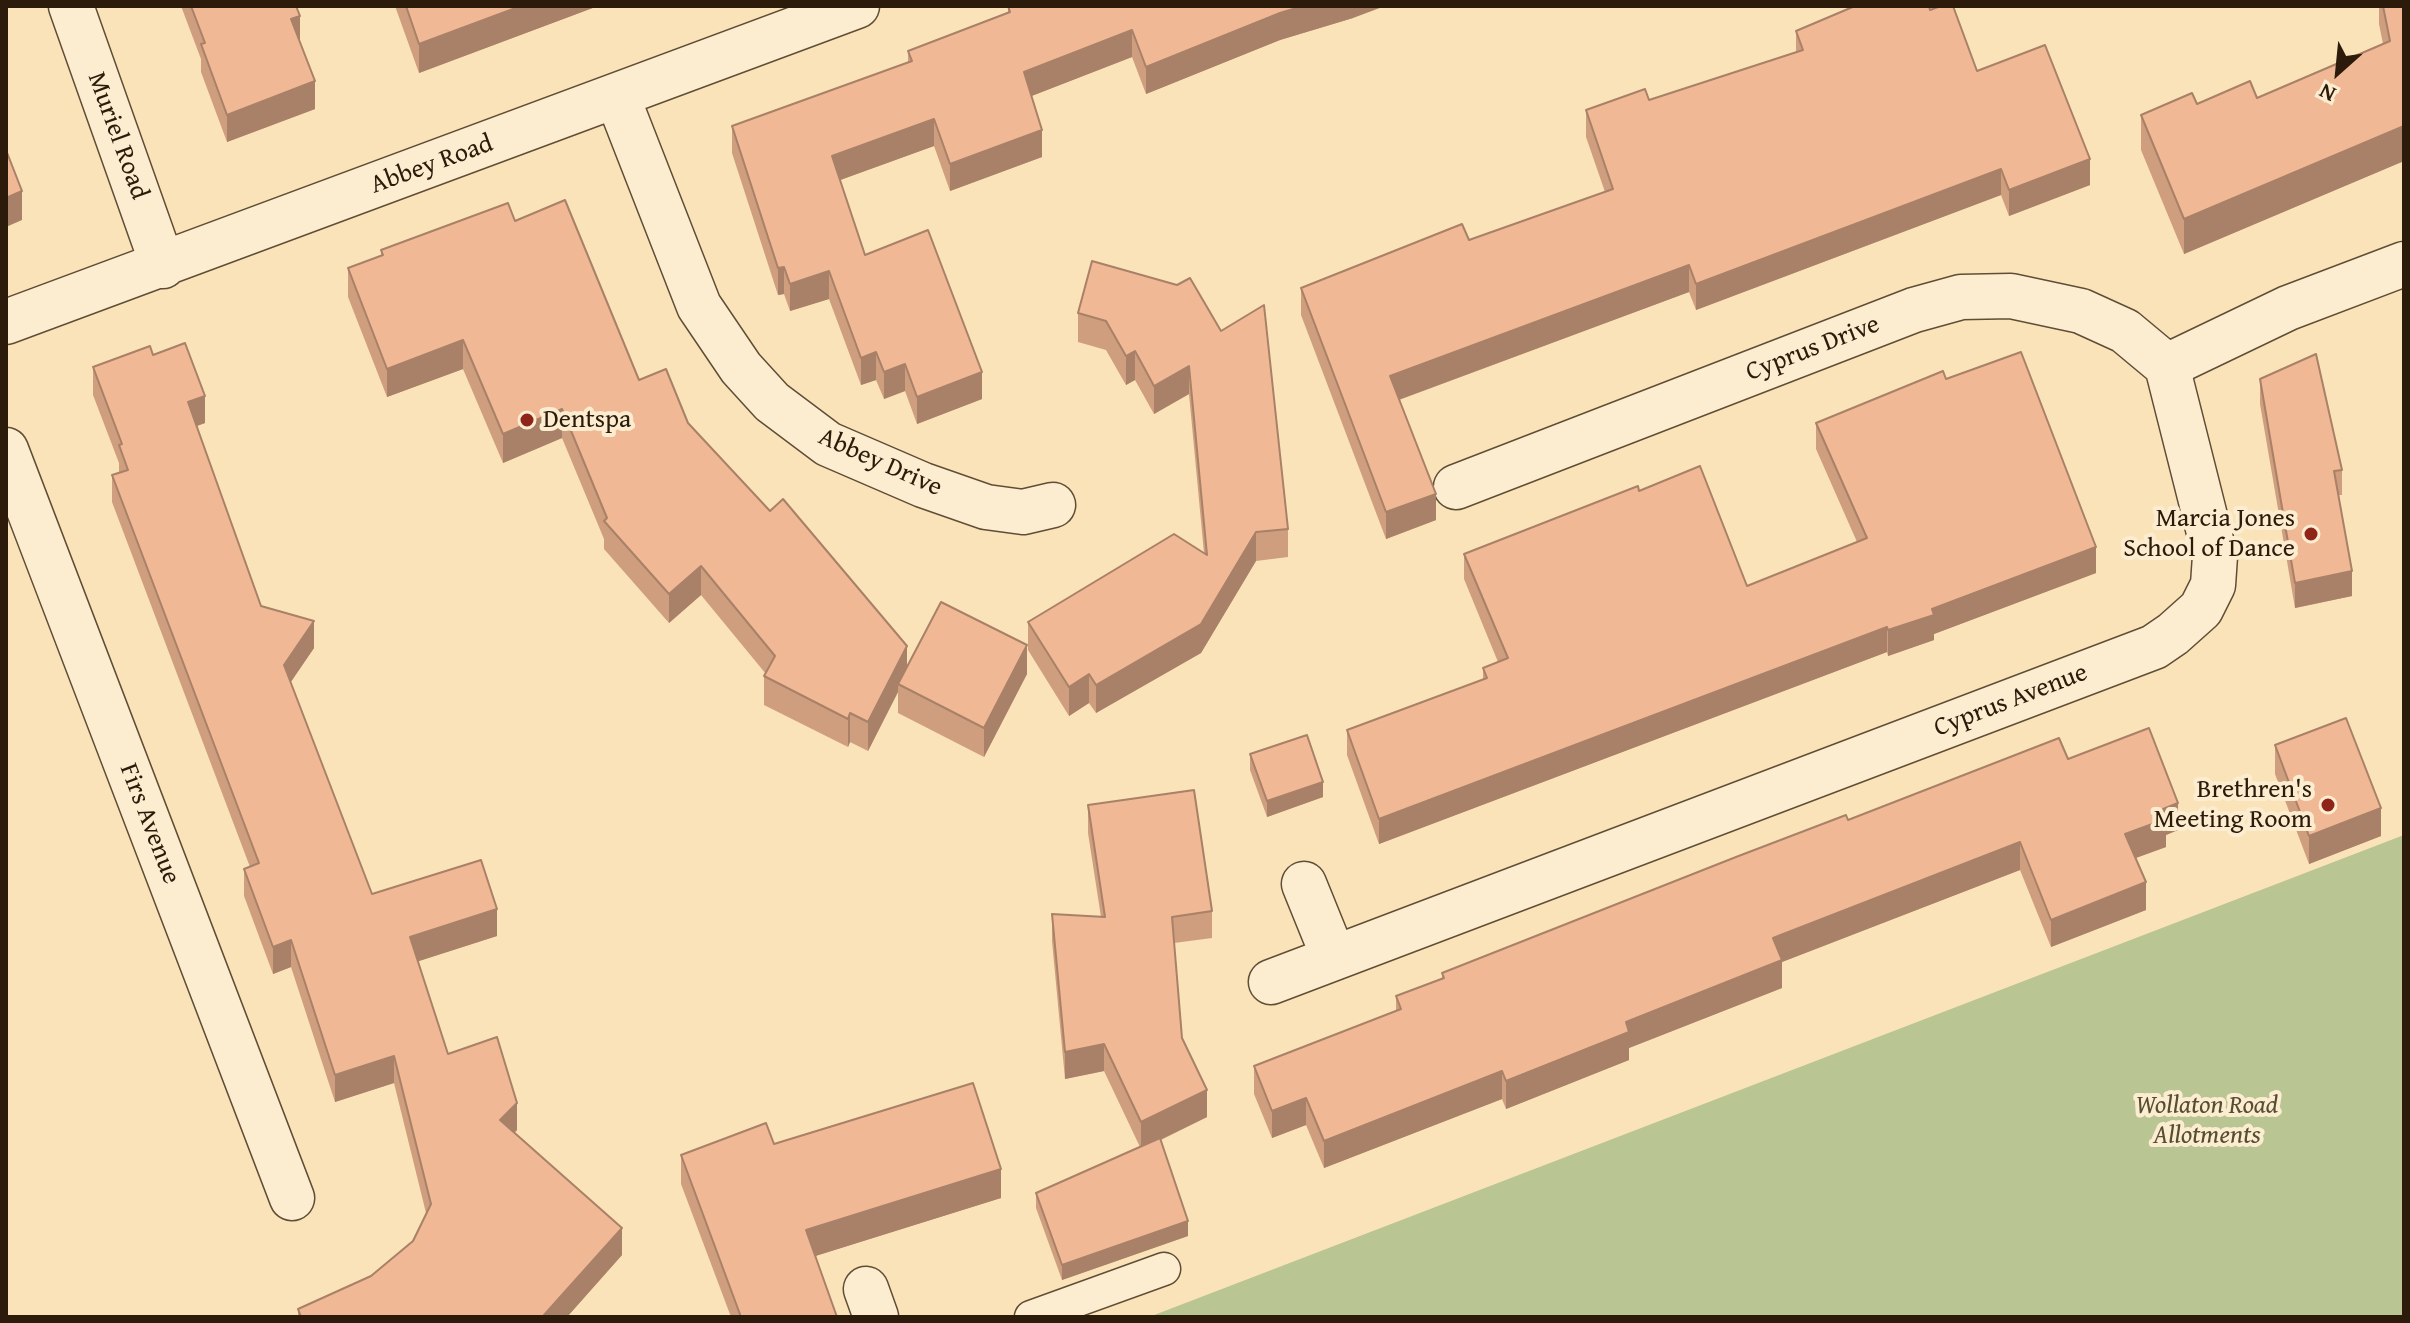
<!DOCTYPE html>
<html>
<head>
<meta charset="utf-8">
<style>
  body { margin:0 }
  #map { position:relative; width:2410px; height:1323px; overflow:hidden; background:#fae3b8; font-family:"Gentium Book Plus",serif }
  canvas { display:block }
  .frame { position:absolute; inset:0; border:8px solid #2c1b0a; pointer-events:none }
  .north { position:absolute; left:2298px; top:32px; width:80px; height:80px; -webkit-text-stroke:6px #fcedd1; paint-order:stroke; rotate:207deg; font-size:22px; font-weight:700; line-height:32px; text-align:center; color:#2c1b0a }
  .north::after { content:''; display:block; margin:auto; width:28px; height:36px; background:#2c1b0a; clip-path:polygon(50% 0,100% 100%,50% 72%,0 100%) }
</style>
</head>
<body>
<div id="map">
<canvas width="2410" height="1323"></canvas>
<div class="frame"></div>
<div class="north">N</div>
</div>
<script>
const g = document.querySelector('canvas').getContext('2d');
g.lineJoin = 'round';
function paint(path, color) {
  g.fillStyle = color;
  g.fill(path, 'evenodd');
}
function poly(rows) {
  const path = new Path2D();
  for (const r of rows) {
    path.moveTo(r[0], r[1]);
    for (let i = 2; i < r.length; i += 2) path.lineTo(r[i], r[i + 1]);
  }
  return path;
}
function trace(path, color, width, dash) {
  g.strokeStyle = color;
  g.lineWidth = width;
  g.lineCap = dash ? 'butt' : 'round';
  g.setLineDash(dash || []);
  g.stroke(path);
}
function label(font, color, halo, rows, align = 'center') {
  g.font = font + ' "Gentium Book Plus",serif';
  g.lineWidth = 8;
  g.setLineDash([]);
  g.textBaseline = 'middle';
  g.strokeStyle = halo;
  g.fillStyle = color;
  for (const [text, x, y, turn = 0] of rows) {
    g.save();
    g.translate(x, y);
    g.rotate((+turn || 0) * Math.PI / 180);
    g.textAlign = isNaN(turn) ? turn : align;
    if (halo) g.strokeText(text, 0, 0);
    g.fillText(text, 0, 0);
    g.restore();
  }
}
paint(poly([
  [2404,835,2404,1317,1149,1317]
]), '#b9c593');
const lane = poly([
  [1031,1317,1164,1269]
]);
const street = poly([
  [71,6,163,266],
  [617,96,699,306,741,368,772,402,828,444,923,485,986,507,1023,512,1053,505],
  [6,322,857,6],
  [2167,366,2288,308,2404,264],
  [6,450,292,1198],
  [1456,487,1914,310,1961,297,2011,296,2081,311,2125,331,2167,366],
  [1304,884,1334,958],
  [1271,982,2154,647,2173,634,2201,609,2213,585,2215,556,2167,366],
  [866,1289,876,1317]
]);
trace(lane, '#604d36', 35);
trace(street, '#604d36', 47);
trace(lane, '#fcedd1', 32);
trace(street, '#fcedd1', 44);
paint(poly([
  [181,6,296,6,300,42,315,109,227,142,201,72,201,59],
  [395,6,598,6,419,73],
  [1008,6,1353,18,1280,40,1146,94,1132,57,1031,96,1042,157,950,191,934,146,840,180,865,255,982,399,917,424,905,391,884,399,876,380,861,385,829,299,790,311,784,294,778,295,732,153,732,126,908,63,908,51,1008,13],
  [2379,6,2404,6,2404,161,2184,254,2141,150,2141,115,2197,104,2257,98,2383,44,2379,24],
  [1930,10,1977,71,2090,185,2009,216,2001,195,1696,310,1689,292,1399,400,1436,520,1386,539,1301,315,1301,288,1469,240,1605,192,1586,137,1586,110,1649,100,1796,52,1796,31],
  [515,221,639,380,688,423,907,667,1027,674,984,757,898,713,898,692,868,751,850,742,848,747,764,705,764,676,766,674,701,595,669,623,604,549,604,539,562,438,503,463,463,369,387,397,348,297,348,268,381,256,381,250],
  [1177,285,1288,529,1288,557,1256,561,1201,653,1096,713,1089,703,1069,716,1028,650,1028,622,1204,553,1189,394,1154,414,1135,380,1126,385,1106,350,1078,342,1078,313],
  [153,355,205,423,197,426,261,606,314,648,290,683,372,894,497,936,418,961,448,1054,517,1130,514,1133,622,1255,567,1317,298,1317,298,1309,371,1276,413,1241,426,1213,394,1083,335,1102,291,967,273,974,244,896,244,869,250,867,112,502,112,475,119,472,119,463,93,395,93,367],
  [1946,379,2096,573,1934,634,1934,640,1888,656,1887,652,1379,844,1347,755,1347,730,1483,680,1483,668,1498,662,1464,579,1464,554,1639,491,1747,586,1857,542,1816,449,1816,423],
  [2260,379,2342,470,2342,495,2338,495,2352,596,2295,608,2260,404],
  [2275,745,2381,836,2309,864,2275,774],
  [1250,754,1323,797,1267,817,1250,770],
  [2068,759,2178,830,2166,835,2166,847,2135,858,2146,910,2051,947,2020,870,1782,962,1782,988,1629,1048,1629,1060,1506,1109,1502,1099,1324,1168,1306,1125,1272,1138,1254,1094,1254,1066,1396,1011,1396,996,1442,978,1442,973,1848,820],
  [1088,805,1212,911,1212,938,1174,943,1182,1038,1207,1117,1161,1140,1188,1236,1062,1280,1036,1208,1036,1193,1140,1147,1104,1071,1065,1079,1052,941,1052,914,1101,917,1088,833],
  [774,1144,1001,1198,815,1256,837,1317,731,1317,681,1184,681,1155]
]), '#ce9e7f');
paint(poly([
  [521,6,598,6,419,73,419,44],
  [1303,6,1385,6,1353,18,1280,40,1146,94,1146,67,1280,13],
  [300,16,300,44,291,19],
  [1132,30,1132,57,1024,99,1024,72],
  [315,81,315,109,227,142,227,115],
  [934,119,934,146,832,183,832,156],
  [2404,126,2404,161,2184,254,2184,219],
  [1042,130,1042,157,950,191,950,164],
  [2090,159,2090,185,2009,216,2009,190],
  [2001,169,2001,195,1696,310,1696,284],
  [22,191,22,220,6,227,6,198],
  [1689,265,1689,292,1390,403,1390,376],
  [784,267,784,294,778,295,778,268],
  [829,271,829,299,790,311,790,284],
  [463,340,463,369,387,397,387,369],
  [1135,351,1135,380,1126,385,1126,356],
  [876,352,876,380,861,385,861,358],
  [905,364,905,391,884,399,884,372],
  [1189,366,1189,394,1154,414,1154,386],
  [982,372,982,399,917,424,917,397],
  [205,396,205,423,188,429,188,402],
  [562,409,562,438,503,463,503,434],
  [1436,494,1436,520,1386,539,1386,512],
  [1256,532,1256,561,1201,653,1096,713,1096,685],
  [2096,547,2096,573,1934,634,1934,640,1888,656,1888,630,1932,609],
  [701,566,701,595,669,623,669,594],
  [2352,571,2352,596,2295,608,2295,583],
  [314,621,314,648,284,692,284,665],
  [1887,627,1887,652,1379,844,1379,819],
  [1027,645,1027,674,984,757,984,728],
  [907,646,907,675,898,684,898,692,868,751,868,722],
  [1089,674,1089,703,1069,716,1069,687],
  [850,713,850,742,848,747,848,719],
  [1323,782,1323,797,1267,817,1267,801],
  [2178,803,2178,830,2166,835,2166,847,2125,862,2125,834,2163,809],
  [2381,808,2381,836,2309,864,2309,836],
  [2020,842,2020,870,1782,962,1782,988,1629,1048,1629,1060,1506,1109,1506,1081,1626,1022,1773,938],
  [2146,882,2146,910,2051,947,2051,920],
  [497,909,497,936,410,964,410,937],
  [291,940,291,967,273,974,273,947],
  [1104,1044,1104,1071,1065,1079,1065,1052],
  [394,1056,394,1083,335,1102,335,1075],
  [1502,1071,1502,1099,1324,1168,1324,1141],
  [1207,1090,1207,1117,1141,1149,1141,1122],
  [1306,1098,1306,1125,1272,1138,1272,1111],
  [517,1103,517,1130,500,1147,500,1120],
  [1001,1169,1001,1198,806,1259,806,1230],
  [1188,1221,1188,1236,1062,1280,1062,1265],
  [622,1228,622,1255,567,1317,544,1317,544,1315]
]), '#a88168');
const building = poly([
  [191,6,296,6,300,16,291,19,315,81,227,115,201,44,205,43,191,6],
  [406,6,521,6,419,44,406,6],
  [1008,6,1303,6,1280,13,1146,67,1132,30,1024,72,1042,130,950,164,934,119,832,156,865,255,928,230,982,372,917,397,905,364,884,372,876,352,861,358,829,271,790,284,784,267,778,268,732,126,912,61,908,51,1010,12,1008,6],
  [1855,6,1929,6,1930,10,1941,6,1953,6,1977,71,2045,45,2090,159,2009,190,2001,169,1696,284,1689,265,1390,376,1436,494,1386,512,1301,288,1462,224,1469,240,1613,189,1586,110,1645,89,1649,100,1803,50,1796,31,1855,6],
  [2383,6,2404,6,2404,126,2184,219,2141,115,2192,93,2197,104,2250,81,2257,98,2390,41,2383,6],
  [6,150,22,191,6,198,6,150],
  [565,200,639,380,666,369,688,423,770,511,783,499,907,646,868,722,850,713,848,719,764,676,775,656,701,566,669,594,604,521,607,518,562,409,503,434,463,340,387,369,348,268,383,255,381,250,508,203,515,221,565,200],
  [1092,261,1177,285,1190,278,1221,331,1264,305,1288,529,1256,532,1201,624,1096,685,1089,674,1069,687,1028,622,1174,534,1207,555,1189,366,1154,386,1135,351,1126,356,1106,321,1078,313,1092,261],
  [185,343,205,396,188,402,261,606,314,621,284,665,372,894,481,860,497,909,410,937,448,1054,497,1037,517,1103,500,1120,622,1228,544,1315,546,1317,301,1317,298,1309,371,1276,413,1241,431,1204,394,1056,335,1075,291,940,273,947,244,869,259,863,112,475,128,470,119,445,122,444,93,367,150,346,153,355,185,343],
  [2021,352,2096,547,1932,609,1934,615,1888,630,1887,627,1379,819,1347,730,1487,678,1483,668,1508,658,1464,554,1638,486,1639,491,1700,466,1747,586,1867,538,1816,423,1943,371,1946,379,2021,352],
  [2316,354,2342,470,2334,471,2352,571,2295,583,2260,379,2316,354],
  [941,602,1027,645,984,728,898,684,941,602],
  [2346,718,2381,808,2309,836,2275,745,2346,718],
  [2149,728,2178,803,2163,809,2166,819,2125,834,2146,882,2051,920,2020,842,1773,938,1782,960,1626,1022,1629,1032,1506,1081,1502,1071,1324,1141,1306,1098,1272,1111,1254,1066,1401,1009,1396,996,1444,978,1442,973,1736,857,1846,815,1848,820,2059,738,2068,759,2149,728],
  [1307,735,1323,782,1267,801,1250,754,1307,735],
  [1194,790,1212,911,1172,917,1182,1038,1207,1090,1141,1122,1104,1044,1065,1052,1052,914,1105,917,1088,805,1194,790],
  [973,1083,1001,1169,806,1230,837,1317,741,1317,681,1155,766,1123,774,1144,973,1083],
  [1160,1138,1188,1221,1062,1265,1036,1193,1160,1138]
]);
paint(building, '#f0b894');
trace(building, '#a88168', 2);
for (const [x, y, r, color] of [
  [527,420,8,"#8f2418"],
  [2311,534,8,"#8f2418"],
  [2328,805,8,"#8f2418"]
]) {
  const dot = new Path2D();
  dot.arc(x, y, r, 0, 2 * Math.PI);
  g.fillStyle = color;
  g.fill(dot);
  trace(dot, '#fcedd1', 3);
}
label('26px', '#2c1b0a', '#fcedd1', [
  ["Muriel Road",117,136,70],
  ["Abbey Road",432,165,-20],
  ["Cyprus Drive",1813,349,-21],
  ["Abbey Drive",880,463,24],
  ["Cyprus Avenue",2011,701,-21],
  ["Firs Avenue",149,824,69]
]);
label('26px', '#2c1b0a', '#fcedd1', [
  ["Dentspa",543,420,"left"],
  ["Marcia Jones",2295,519],
  ["School of Dance",2295,549],
  ["Brethren's",2312,790],
  ["Meeting Room",2312,820]
], 'right');
label('italic 26px', '#564e33', '#fcedd1', [
  ["Wollaton Road",2207,1106],
  ["Allotments",2207,1136]
]);
</script>
</body>
</html>
